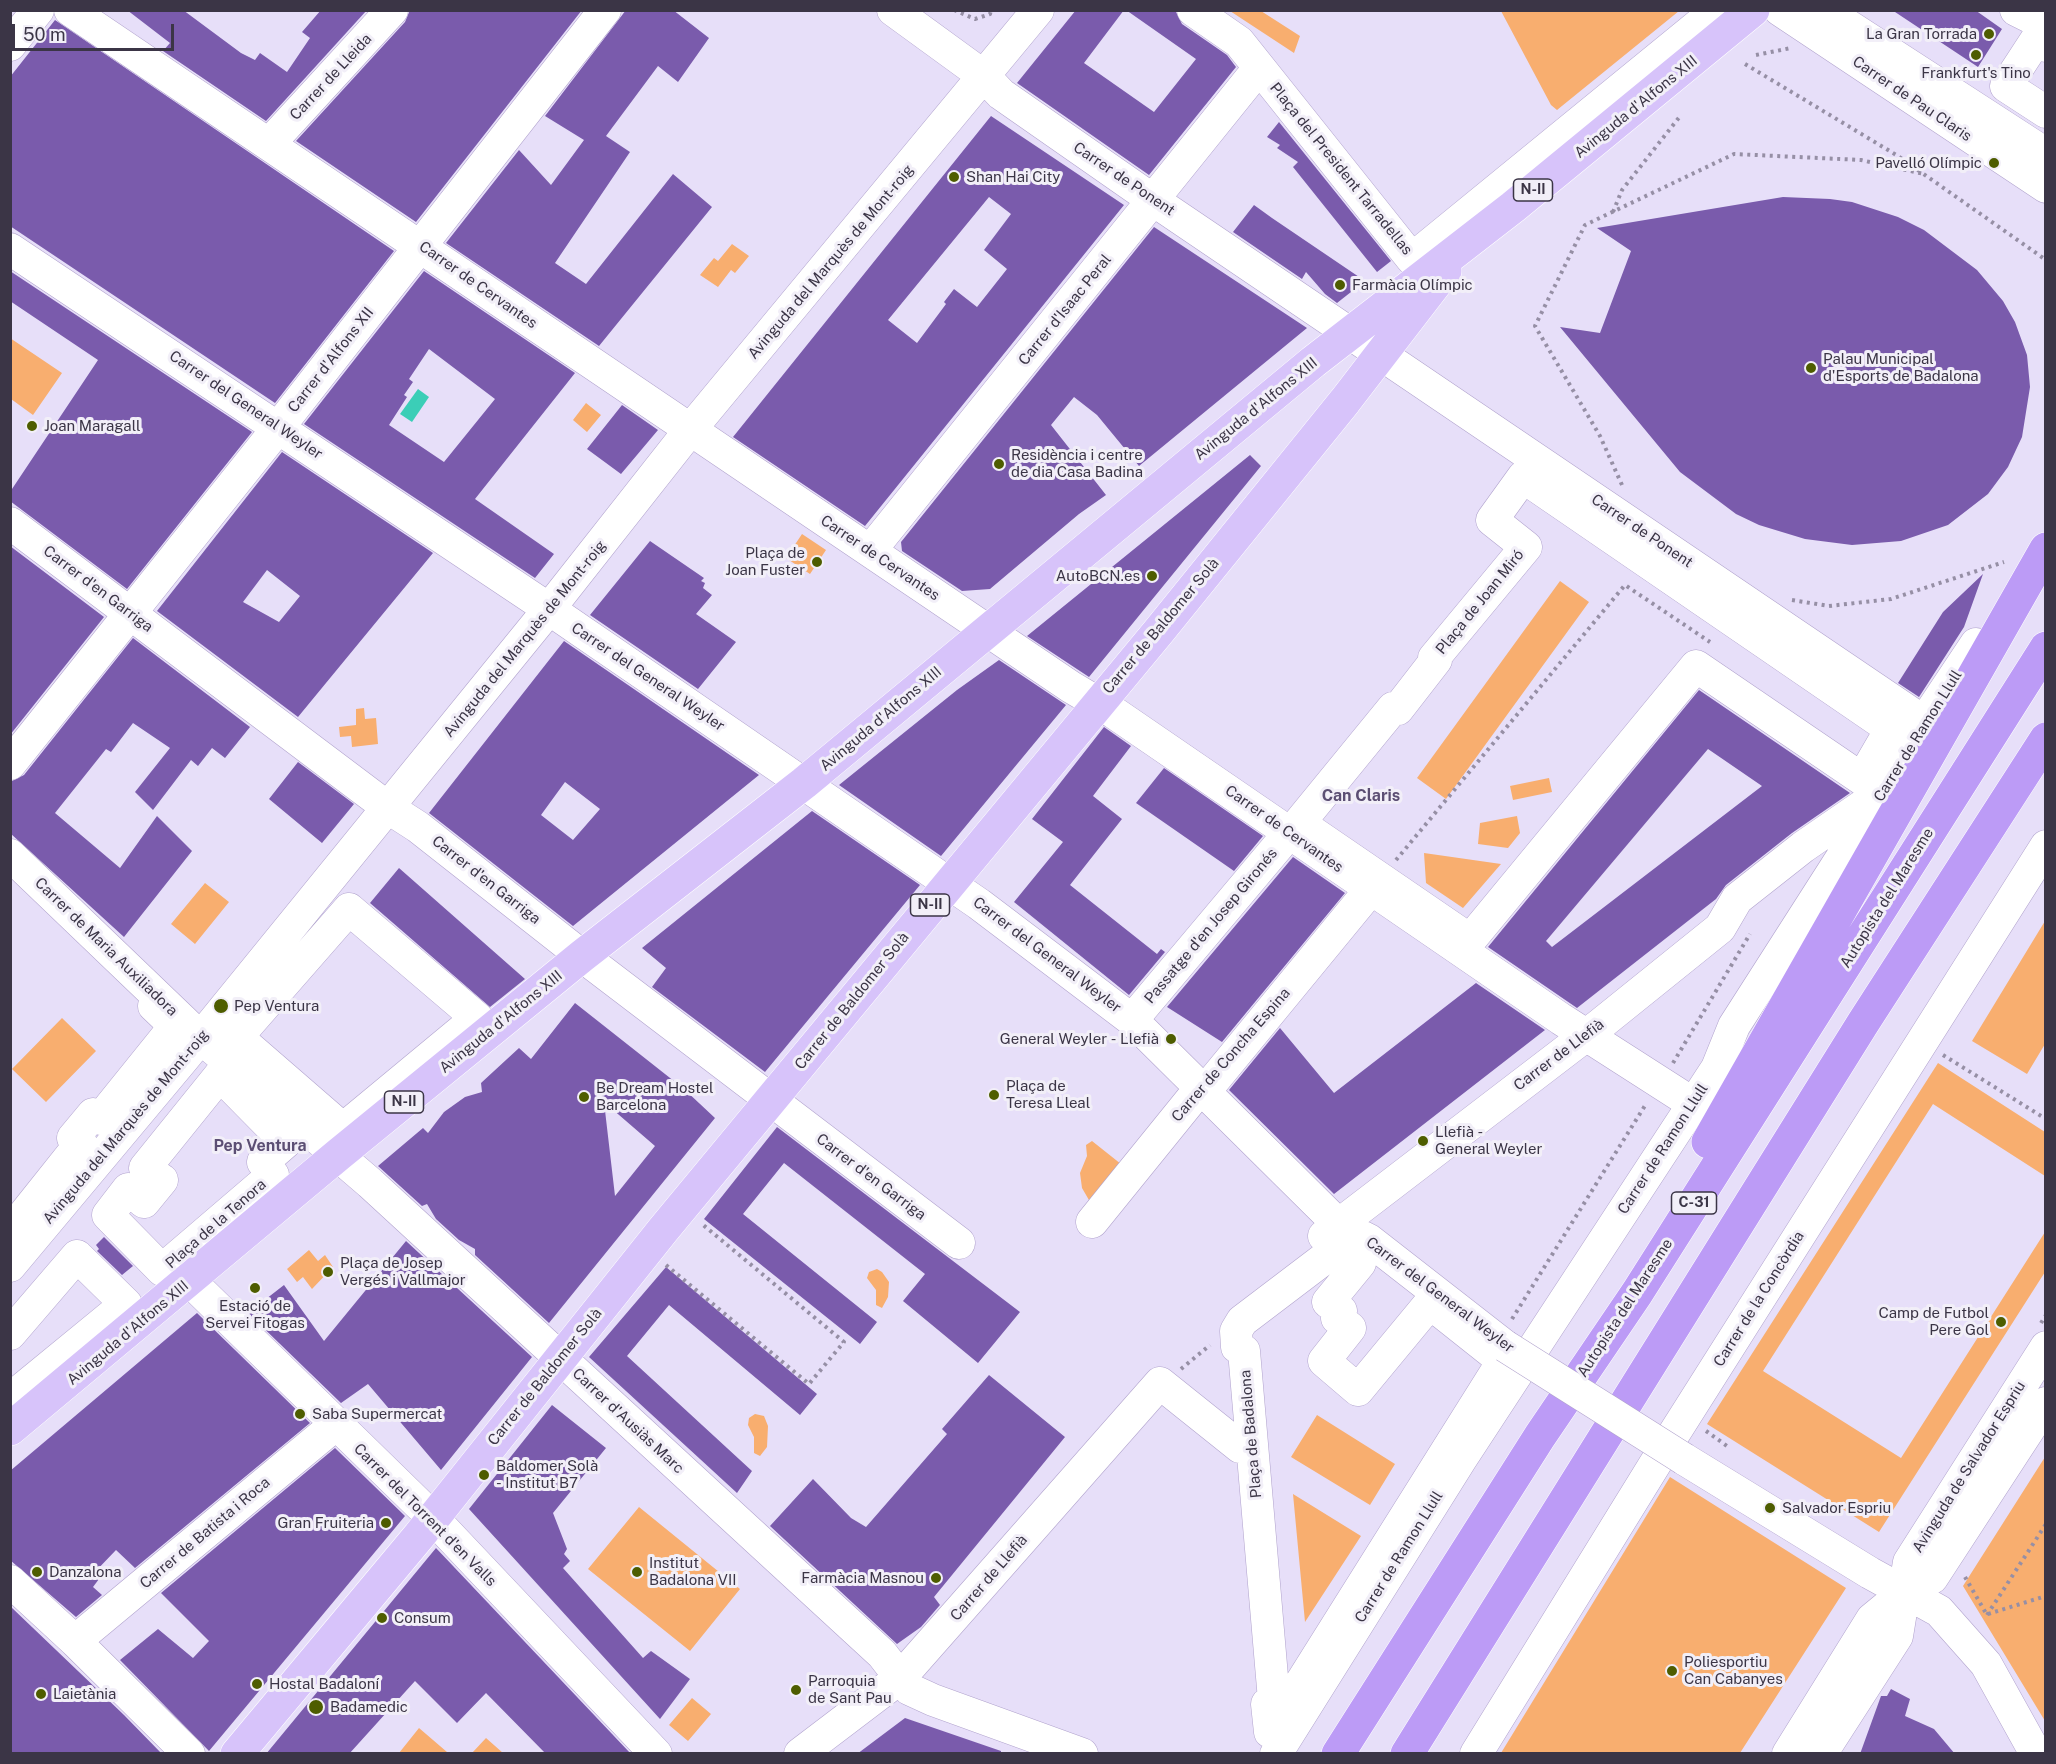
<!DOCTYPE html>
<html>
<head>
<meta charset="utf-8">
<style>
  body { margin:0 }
  #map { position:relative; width:2056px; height:1764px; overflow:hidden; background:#e7dff9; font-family:"Public Sans",sans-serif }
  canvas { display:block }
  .frame { position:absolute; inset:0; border:12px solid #3b3546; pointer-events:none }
  .scale { position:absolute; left:12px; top:24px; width:162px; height:27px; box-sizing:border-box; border:3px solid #3b3546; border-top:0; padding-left:8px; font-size:18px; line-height:21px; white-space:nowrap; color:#3b3546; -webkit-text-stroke:4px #f2eff8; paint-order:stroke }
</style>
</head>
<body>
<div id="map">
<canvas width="2056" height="1764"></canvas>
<div class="frame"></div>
<div class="scale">50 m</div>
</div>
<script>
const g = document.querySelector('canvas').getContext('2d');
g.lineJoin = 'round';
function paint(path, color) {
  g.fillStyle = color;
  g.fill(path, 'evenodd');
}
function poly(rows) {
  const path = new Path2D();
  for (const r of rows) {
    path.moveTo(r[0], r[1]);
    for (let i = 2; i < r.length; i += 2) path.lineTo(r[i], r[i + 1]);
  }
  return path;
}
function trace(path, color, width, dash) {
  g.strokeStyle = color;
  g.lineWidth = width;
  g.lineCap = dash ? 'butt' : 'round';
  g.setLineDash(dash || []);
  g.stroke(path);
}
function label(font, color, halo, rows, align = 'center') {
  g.font = font + ' "Public Sans",sans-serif';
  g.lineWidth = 6;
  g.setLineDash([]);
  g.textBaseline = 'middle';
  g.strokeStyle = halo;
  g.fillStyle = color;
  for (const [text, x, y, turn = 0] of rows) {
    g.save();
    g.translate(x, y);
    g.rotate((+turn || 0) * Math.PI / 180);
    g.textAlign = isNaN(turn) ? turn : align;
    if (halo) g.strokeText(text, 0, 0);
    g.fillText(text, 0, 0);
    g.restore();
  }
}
paint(poly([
  [1230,11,1261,11,1300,36,1294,53],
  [1501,11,1679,11,1557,110,1551,105],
  [732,244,749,256,735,273,731,270,718,287,700,275,714,258,718,261],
  [10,338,62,373,33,415,11,399],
  [586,403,601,415,587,432,573,420],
  [802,534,826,550,810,574,786,558],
  [1560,581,1589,602,1446,799,1417,778],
  [364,708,365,719,376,718,378,744,352,747,351,736,340,737,339,727,356,725,356,709],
  [1549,778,1552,792,1513,800,1510,786],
  [1517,816,1520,833,1508,848,1478,844,1480,823],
  [1424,853,1501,864,1463,908,1426,883],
  [205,883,229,902,195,944,171,924],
  [2045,921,2045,1044,2027,1074,1972,1041],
  [62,1018,96,1051,46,1102,12,1069],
  [1938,1063,2045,1132,2045,1176,1933,1104,1763,1371,1901,1458,2045,1232,2045,1272,1879,1532,1707,1424],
  [1092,1141,1126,1168,1093,1207,1082,1188,1080,1173,1087,1156,1086,1145],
  [309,1250,318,1261,325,1255,333,1267,312,1289,303,1277,297,1282,287,1269],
  [877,1269,882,1272,889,1282,888,1297,882,1308,876,1305,876,1290,867,1278,869,1272],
  [755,1414,764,1416,768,1426,767,1447,760,1456,754,1453,754,1437,748,1425,749,1418],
  [1317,1415,1395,1464,1370,1505,1291,1457],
  [2045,1457,2045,1721,1963,1586],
  [1670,1477,1846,1588,1740,1753,1501,1753],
  [1293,1494,1361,1536,1305,1622],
  [639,1507,740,1589,690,1651,588,1569],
  [692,1698,711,1714,688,1741,669,1725],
  [419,1728,447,1752,445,1753,399,1753],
  [486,1738,503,1753,472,1753]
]), '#f8ae6f');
paint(poly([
  [418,389,429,397,412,422,400,414]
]), '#3bceb7');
paint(poly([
  [127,10,183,10,241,53,255,60,260,53,287,72,310,38,302,32,321,10,367,10,266,121,163,51,170,43],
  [410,10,582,10,416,222,296,141,405,22],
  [626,10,673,10,709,38,678,82,658,66,606,136,630,152,555,263,586,284,673,174,712,207,599,346,446,243,519,150,551,185,584,140,545,116],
  [1076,10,1124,10,1084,63,1154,112,1196,59,1126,10,1175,10,1182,24,1227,55,1236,67,1149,175,1017,83],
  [1892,10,1975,10,2002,29,1978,67],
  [55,20,394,251,275,403,10,226,10,77],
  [991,116,1124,205,865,526,733,437],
  [989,197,1011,214,984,250,1007,269,977,307,954,289,944,302,946,304,917,343,888,320],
  [1279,122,1391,261,1377,272,1293,167,1298,162,1277,148,1280,145,1267,137],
  [1783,197,1830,199,1852,202,1898,217,1924,230,1977,270,2003,301,2015,322,2027,355,2030,387,2022,437,2008,467,1988,494,1948,525,1901,541,1852,545,1805,539,1759,525,1736,514,1680,472,1560,327,1600,333,1631,251,1597,228],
  [1254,205,1272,218,1365,281,1337,303,1325,294,1306,272,1302,279,1233,232],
  [1154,227,1307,328,1139,466,1097,415,1074,397,1051,425,1106,495,1079,514,990,589,962,591,902,551,901,542],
  [10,271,252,432,127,589,10,501,10,492,98,360,10,301],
  [424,271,575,373,475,499,554,554,535,578,304,424],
  [429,349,495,399,444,462,389,425,407,397,404,395,413,382,409,379],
  [622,405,658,430,621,474,587,449],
  [282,452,433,553,298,717,157,611],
  [267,570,300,596,279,622,243,602],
  [1250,455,1261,466,1089,677,1027,636],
  [650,541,704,578,701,581,705,583,703,588,712,595,696,614,736,642,698,689,590,615],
  [10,546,104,617,10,735],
  [1983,574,1964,627,1919,697,1898,683,1943,612],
  [133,638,250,727,225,758,212,748,198,766,191,760,153,810,135,792,170,748,133,723,111,752,106,749,55,813,120,868,157,816,192,851,124,937,10,833,10,782,24,775],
  [564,641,759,775,573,926,429,813],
  [565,782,600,809,573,840,541,815],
  [999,660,1066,705,941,856,839,785,957,690],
  [1699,690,1850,793,1792,833,1726,885,1716,899,1577,1008,1488,947],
  [1708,749,1762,786,1552,947,1546,941],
  [1104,727,1131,746,1093,796,1122,819,1070,885,1157,954,1161,949,1165,952,1129,995,1014,902,1063,842,1032,819],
  [298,762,354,804,322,843,269,799],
  [1164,768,1263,836,1234,871,1136,803],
  [812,811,920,885,765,1072,652,987,666,968,642,948],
  [1293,857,1345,893,1222,1042,1167,1007],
  [399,868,525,979,490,1007,370,903],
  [1476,983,1545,1030,1334,1194,1229,1090,1280,1028,1334,1093],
  [575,1003,684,1089,715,1118,549,1323,475,1255,475,1249,459,1240,436,1219,427,1204,422,1206,378,1166,423,1128,428,1133,444,1112,465,1097,482,1092,481,1083,519,1048,531,1059],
  [604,1102,655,1146,615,1196],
  [777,1127,1020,1312,978,1363,903,1301,925,1274,784,1163,743,1214,877,1322,860,1344,704,1219],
  [104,1237,133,1266,122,1275,97,1251,99,1249,96,1245],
  [406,1241,532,1357,441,1470,368,1384,341,1403,248,1313,284,1285,324,1341],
  [666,1267,817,1394,800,1415,669,1305,627,1356,752,1471,737,1493,589,1357],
  [197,1313,310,1423,135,1568,116,1550,93,1574,99,1579,93,1587,102,1595,76,1617,10,1560,10,1471],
  [989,1375,1065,1437,934,1597,940,1605,921,1627,897,1644,770,1526,813,1479,851,1518,866,1527,947,1434,942,1429],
  [552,1405,606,1448,553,1513,567,1549,564,1554,570,1561,563,1568,643,1658,651,1651,690,1679,660,1719,469,1509],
  [335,1448,405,1516,209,1751,120,1660,158,1629,193,1658,209,1641,161,1593],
  [436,1548,631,1754,546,1754,486,1693,457,1723,415,1681,349,1754,266,1754],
  [10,1606,124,1715,162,1754,10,1754],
  [1891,1689,1910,1699,1905,1716,1934,1729,1955,1754,1860,1754,1881,1696,1887,1696],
  [905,1718,1001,1751,1001,1754,857,1754]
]), '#7a5bac');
const minor = poly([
  [70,10,1071,687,1113,712,1561,1019,1692,1103],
  [893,10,985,77,1001,94,1153,200,1924,722],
  [1193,10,1239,42,1412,259,1717,10],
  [1780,10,2046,187],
  [1824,10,2046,154],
  [2016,10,2046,25],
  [10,45,38,10],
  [2046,46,2036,40,2006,86,2046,112],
  [269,144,392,10],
  [10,249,549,609,979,904,1132,1020,1339,1225,1369,1240,1505,1346],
  [1523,477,1891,729,1862,779,1696,666,1470,940,1299,823,1393,708,1398,709,1436,660,1434,658,1526,547,1492,520,1523,477],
  [10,523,387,807,418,827,582,956,959,1243],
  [870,551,1259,68],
  [10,764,278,428,605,10],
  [10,855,201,1038,370,1183,882,1654,909,1689,933,1700,1082,1754],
  [349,909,477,1018,343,1129,237,1037,349,909],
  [1132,1020,1290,832],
  [220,1075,286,1142,263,1162,273,1175,162,1270,108,1215,128,1189,144,1202,162,1180,145,1168,220,1075],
  [1092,1222,1194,1096,1205,1091,1371,889],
  [10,1232,81,1143,73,1138,93,1114,100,1119,175,1026,154,1006],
  [1324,1236,1597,1027,1720,928,1737,899,1803,847,1874,798],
  [1346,1242,1355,1242,1363,1248,1355,1258,1360,1263,1328,1302,1341,1311,1337,1318,1350,1328,1324,1361,1358,1390,1430,1303,1503,1361,1270,1732,1267,1704,1274,1700,1244,1351,1237,1347,1236,1331,1242,1321,1346,1242],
  [10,1266,184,1058,549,609,690,430,1038,10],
  [190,1281,433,1518,656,1754],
  [10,1334,77,1256,126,1304,10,1399],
  [1684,1459,1870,1573,1939,1611,1986,1664,2036,1754],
  [10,1581,75,1641,189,1754],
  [75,1641,335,1425],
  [800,1754,900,1678,1160,1383,1240,1447],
  [1276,1754,1461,1459,1717,1068,1734,1026,1885,790,1924,722,1976,644],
  [1476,1754,1663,1451,2046,846],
  [1788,1754,1872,1619,1906,1591,1932,1578,2046,1403],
  [1821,1754,1897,1636,1909,1562,2046,1347]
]);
const major = poly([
  [10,1429,338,1155,582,956,804,783,1313,362,1513,207,1753,10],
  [237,1754,419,1536,663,1230,1159,631,1345,401,1445,271]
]);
const highway = poly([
  [1708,1142,2046,549],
  [1338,1754,1540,1436,1637,1293,2046,648],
  [1407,1754,1863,1023,2046,739]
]);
trace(minor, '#b1a3cd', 33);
trace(major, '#fff', 34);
trace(highway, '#fff', 34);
trace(poly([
  [954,10,975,19,990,14,991,10],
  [1756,55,1791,48],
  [1745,64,1898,156,2046,260],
  [1613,212,1622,190,1681,115],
  [1622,485,1600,436,1535,326,1585,225,1734,154,1861,160,1924,174],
  [1792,600,1829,606,1891,599,2004,562],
  [1396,860,1625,585,1710,642],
  [1943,1055,2046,1119],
  [1673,1063,1750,934],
  [666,1265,809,1384,844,1342,702,1224],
  [1512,1319,1646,1104],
  [2041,1323,2046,1315],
  [1181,1369,1210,1345],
  [1706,1431,1727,1446],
  [1965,1577,1987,1615],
  [1988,1614,2046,1596],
  [1987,1615,2046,1524]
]), '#968fa5', 4, [3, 4.5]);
trace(minor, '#fff', 32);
trace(major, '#d7c3fa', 33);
trace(highway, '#bc9bf6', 33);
const minorBridge = poly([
  [1505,1346,1684,1459]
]);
trace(minorBridge, '#b1a3cd', 33, []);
trace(minorBridge, '#fff', 32);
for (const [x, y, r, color] of [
  [1989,34,6,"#4e5d00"],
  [1976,55,6,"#4e5d00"],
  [1994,163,6,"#4e5d00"],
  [954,177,6,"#4e5d00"],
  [1340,285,6,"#4e5d00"],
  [1811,368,6,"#4e5d00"],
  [32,426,6,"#4e5d00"],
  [999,464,6,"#4e5d00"],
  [817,562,6,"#4e5d00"],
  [1152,576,6,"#4e5d00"],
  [221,1006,8,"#4e5d00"],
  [1171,1039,6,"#4e5d00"],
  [994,1095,6,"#4e5d00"],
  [584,1097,6,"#4e5d00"],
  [1423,1141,6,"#4e5d00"],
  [328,1272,6,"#4e5d00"],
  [255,1288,6,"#4e5d00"],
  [2001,1322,6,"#4e5d00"],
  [300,1414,6,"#4e5d00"],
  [484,1475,6,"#4e5d00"],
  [1770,1508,6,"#4e5d00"],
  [386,1523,6,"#4e5d00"],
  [37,1572,6,"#4e5d00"],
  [637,1572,6,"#4e5d00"],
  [936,1578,6,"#4e5d00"],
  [382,1618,6,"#4e5d00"],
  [1672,1671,6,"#4e5d00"],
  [257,1684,6,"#4e5d00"],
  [796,1690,6,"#4e5d00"],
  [41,1694,6,"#4e5d00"],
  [316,1707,8,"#4e5d00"]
]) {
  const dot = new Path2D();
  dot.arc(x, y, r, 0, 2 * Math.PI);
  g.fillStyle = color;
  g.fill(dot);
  trace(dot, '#f2eff8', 2);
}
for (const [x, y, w] of [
  [1533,190,39],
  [930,905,39],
  [404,1102,39],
  [1694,1203,45]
]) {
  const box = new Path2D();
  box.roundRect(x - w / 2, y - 11, w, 22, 4.5);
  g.fillStyle = '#f2eff8';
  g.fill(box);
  trace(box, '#3b3546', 1.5);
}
label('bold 14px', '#3b3546', null, [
  ["N-II",1533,190],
  ["N-II",930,905],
  ["N-II",404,1102],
  ["C-31",1694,1203]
]);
label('15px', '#3b3546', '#f2eff8', [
  ["La Gran Torrada",1977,34,"right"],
  ["Frankfurt's Tino",1976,73,"center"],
  ["Pavelló Olímpic",1982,163,"right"],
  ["Shan Hai City",966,177],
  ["Farmàcia Olímpic",1352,285],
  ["Palau Municipal",1823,359],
  ["d'Esports de Badalona",1823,376],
  ["Joan Maragall",44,426],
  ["Residència i centre",1011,455],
  ["de dia Casa Badina",1011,472],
  ["Plaça de",805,553,"right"],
  ["Joan Fuster",805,570,"right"],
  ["AutoBCN.es",1140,576,"right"],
  ["Pep Ventura",234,1006],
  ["General Weyler - Llefià",1159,1039,"right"],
  ["Plaça de",1006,1086],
  ["Teresa Lleal",1006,1103],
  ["Be Dream Hostel",596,1088],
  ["Barcelona",596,1105],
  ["Llefià -",1435,1132],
  ["General Weyler",1435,1149],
  ["Plaça de Josep",340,1263],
  ["Vergés i Vallmajor",340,1280],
  ["Estació de",255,1306,"center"],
  ["Servei Fitogas",255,1323,"center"],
  ["Camp de Futbol",1989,1313,"right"],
  ["Pere Gol",1989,1330,"right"],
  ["Saba Supermercat",312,1414],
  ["Baldomer Solà",496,1466],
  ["- Institut B7",496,1483],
  ["Salvador Espriu",1782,1508],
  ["Gran Fruiteria",374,1523,"right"],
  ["Institut",649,1563],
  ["Badalona VII",649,1580],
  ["Danzalona",49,1572],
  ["Farmàcia Masnou",924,1578,"right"],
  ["Consum",394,1618],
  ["Poliesportiu",1684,1662],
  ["Can Cabanyes",1684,1679],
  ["Parroquia",808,1681],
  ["de Sant Pau",808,1698],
  ["Hostal Badaloní",269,1684],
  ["Laietània",53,1694],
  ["Badamedic",330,1707]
], 'left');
label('15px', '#3b3546', '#f2eff8', [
  ["Carrer de Lleida",331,77,-47],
  ["Carrer de Pau Claris",1912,99,34],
  ["Avinguda d'Alfons XIII",1636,107,-39],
  ["Plaça del President Tarradellas",1341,169,51],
  ["Carrer de Ponent",1124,179,34],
  ["Avinguda del Marquès de Mont-roig",831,262,-50],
  ["Carrer de Cervantes",478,285,35],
  ["Carrer d'Isaac Peral",1065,310,-51],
  ["Carrer d'Alfons XII",331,360,-52],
  ["Carrer del General Weyler",246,405,34],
  ["Avinguda d'Alfons XIII",1256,409,-39],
  ["Carrer de Ponent",1642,531,34],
  ["Carrer de Cervantes",880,558,34],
  ["Carrer d'en Garriga",98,589,37],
  ["Plaça de Joan Miró",1480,602,-51],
  ["Carrer de Baldomer Solà",1161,626,-50],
  ["Avinguda del Marquès de Mont-roig",525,639,-51],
  ["Carrer del General Weyler",648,677,34],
  ["Avinguda d'Alfons XIII",881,719,-40],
  ["Carrer de Ramon Llull",1918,736,-58],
  ["Carrer de Cervantes",1284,829,35],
  ["Carrer d'en Garriga",486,880,38],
  ["Autopista del Maresme",1887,898,-58],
  ["Passatge d'en Josep Gironés",1211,926,-50],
  ["Carrer de Maria Auxiliadora",106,947,44],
  ["Carrer del General Weyler",1047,955,37],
  ["Carrer de Baldomer Solà",852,1001,-51],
  ["Avinguda d'Alfons XIII",501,1022,-39],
  ["Carrer de Concha Espina",1231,1055,-49],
  ["Carrer de Llefià",1559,1055,-37],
  ["Avinguda del Marquès de Mont-roig",126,1127,-50],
  ["Carrer de Ramon Llull",1663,1149,-57],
  ["Carrer d'en Garriga",871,1177,37],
  ["Plaça de la Tenora",216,1224,-41],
  ["Carrer del General Weyler",1440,1295,37],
  ["Carrer de la Concòrdia",1759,1299,-58],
  ["Autopista del Maresme",1625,1308,-57],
  ["Avinguda d'Alfons XIII",128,1333,-40],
  ["Carrer de Baldomer Solà",545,1377,-51],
  ["Carrer d'Ausiàs Marc",628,1421,43],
  ["Plaça de Badalona",1251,1434,-95],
  ["Avinguda de Salvador Espriu",1969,1467,-58],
  ["Carrer del Torrent d'en Valls",425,1515,45],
  ["Carrer de Batista i Roca",205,1533,-40],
  ["Carrer de Ramon Llull",1399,1557,-58],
  ["Carrer de Llefià",989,1578,-49]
]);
label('bold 16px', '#5c4f74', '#f2eff8', [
  ["Can Claris",1361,796],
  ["Pep Ventura",260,1146]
]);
</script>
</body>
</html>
